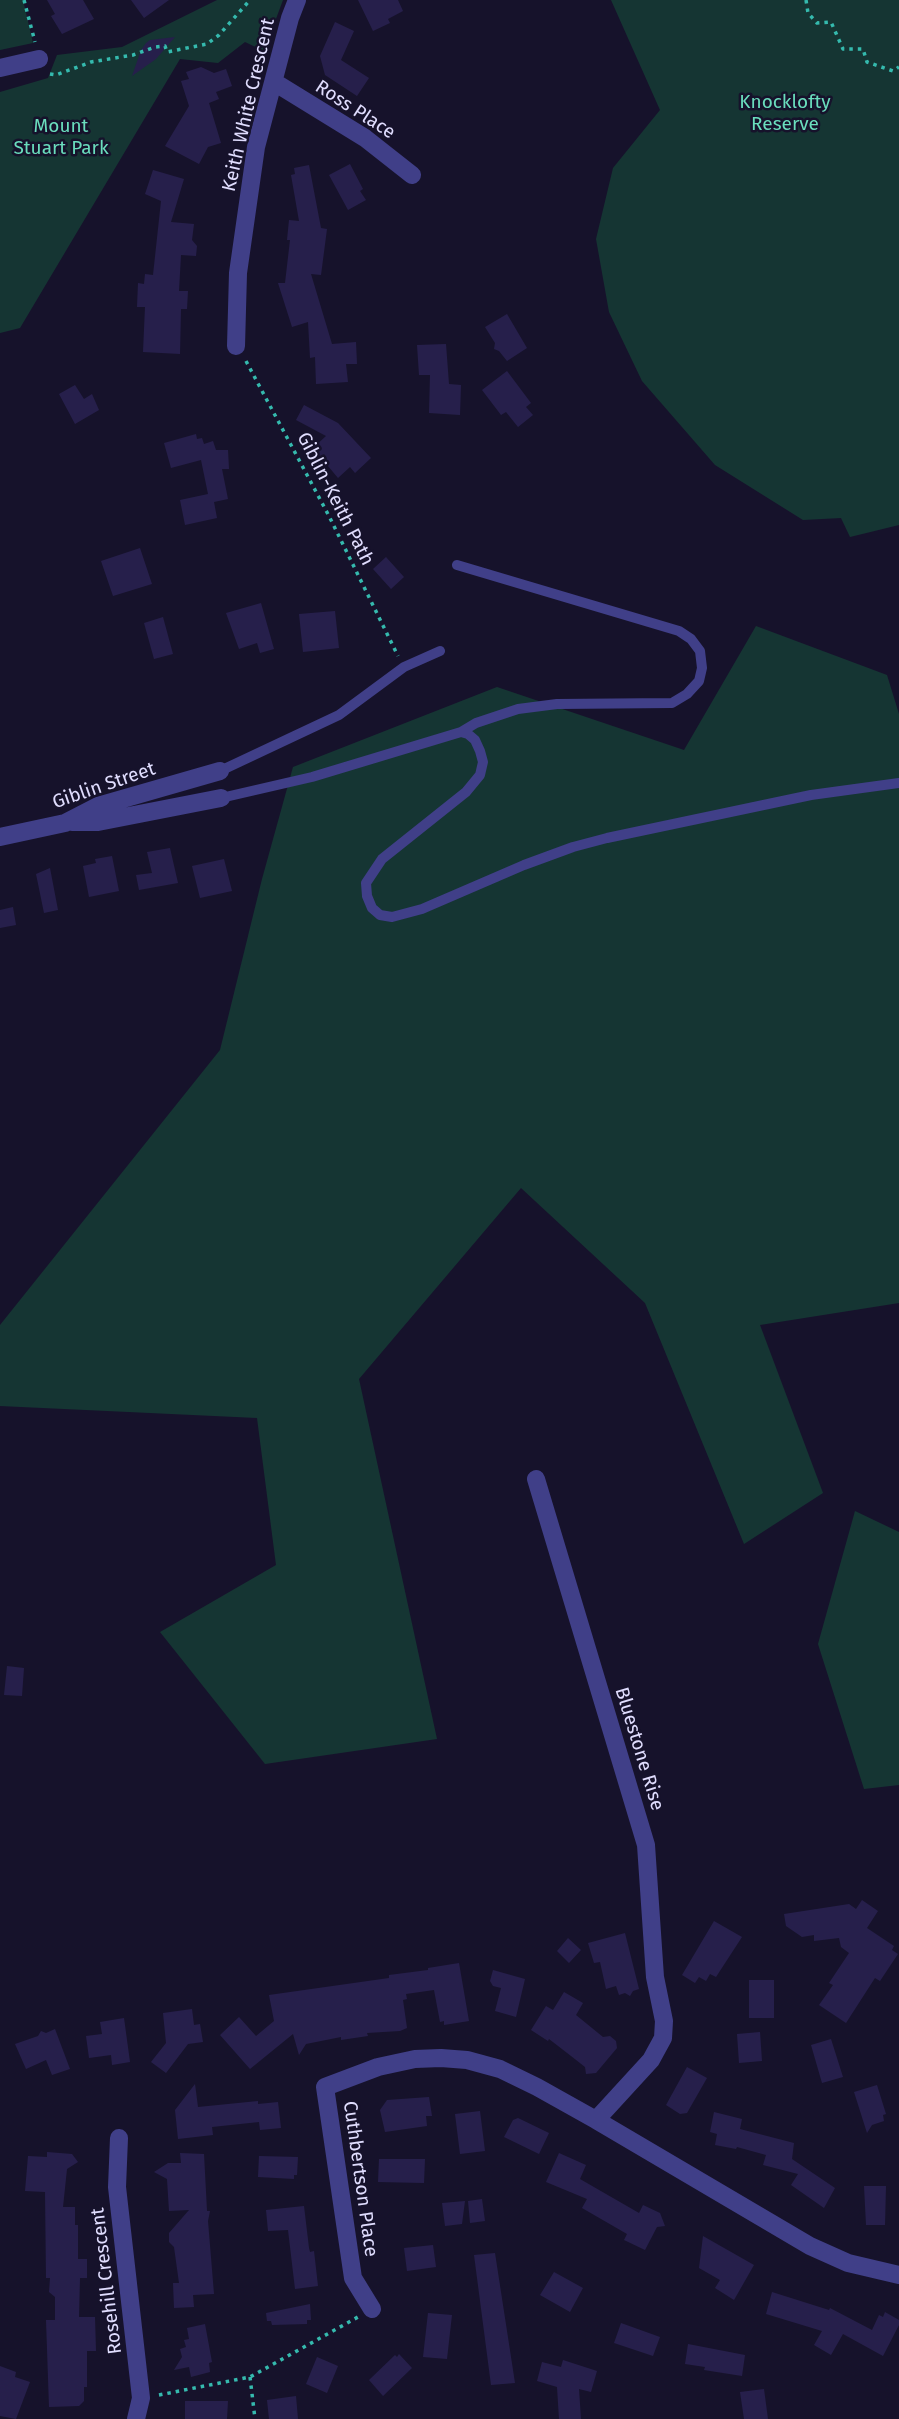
<!DOCTYPE html>
<html>
<head>
<meta charset="utf-8">
<style>
  body { margin:0 }
  canvas { display:block; background:#16122b }
</style>
</head>
<body>
<canvas width="899" height="2419"></canvas>
<script>
const g = document.querySelector('canvas').getContext('2d');
g.lineJoin = 'round';
function paint(path, color) {
  g.fillStyle = color;
  g.fill(path, 'evenodd');
}
function poly(rows) {
  const path = new Path2D();
  for (const r of rows) {
    path.moveTo(r[0], r[1]);
    for (let i = 2; i < r.length; i += 2) path.lineTo(r[i], r[i + 1]);
  }
  return path;
}
function trace(path, color, width, dash) {
  g.strokeStyle = color;
  g.lineWidth = width;
  g.lineCap = dash ? 'butt' : 'round';
  g.setLineDash(dash || []);
  g.stroke(path);
}
function label(font, color, halo, rows, align = 'center') {
  g.font = font + ' "Fira Sans",sans-serif';
  g.lineWidth = 5;
  g.setLineDash([]);
  g.textBaseline = 'middle';
  g.strokeStyle = halo;
  g.fillStyle = color;
  for (const [text, x, y, turn = 0] of rows) {
    g.save();
    g.translate(x, y);
    g.rotate((+turn || 0) * Math.PI / 180);
    g.textAlign = isNaN(turn) ? turn : align;
    if (halo) g.strokeText(text, 0, 0);
    g.fillText(text, 0, 0);
    g.restore();
  }
}
paint(poly([
  [0,0,23,0,33,43,0,50],
  [217,0,283,0,264,51,245,42,218,63,180,59,20,328,0,333,0,92,48,78,57,55,122,47],
  [611,0,899,0,899,525,850,537,841,518,803,520,715,465,642,381,609,312,596,239,613,168,660,110],
  [756,626,887,675,899,714,899,1303,760,1325,823,1493,744,1544,645,1303,521,1188,359,1379,437,1739,265,1764,160,1632,276,1565,257,1418,0,1406,0,1325,220,1050,262,879,293,767,497,687,684,750],
  [855,1511,899,1532,899,1785,864,1789,818,1644]
]), '#153533');
paint(poly([
  [47,0,83,0,94,19,62,34,51,16,55,14],
  [131,0,169,0,144,18],
  [358,0,398,0,403,11,388,19,390,23,373,31],
  [335,22,354,31,341,60,369,78,357,96,325,75,320,56],
  [175,37,156,59,132,76,141,50,146,43,150,40],
  [201,67,214,73,226,69,232,86,216,92,219,99,209,103,221,143,208,147,199,164,165,146,189,106,181,81,189,79,186,72],
  [350,164,363,189,360,191,366,200,348,210,329,175],
  [309,165,321,228,327,229,321,275,311,274,332,344,356,342,357,364,346,364,348,382,316,384,315,357,310,358,308,322,292,327,278,283,285,283,290,240,287,240,289,220,299,221,291,175,295,174,294,168],
  [153,170,184,179,171,222,194,224,192,240,197,246,196,256,181,255,179,291,188,291,187,309,181,309,180,354,143,352,145,307,137,307,138,283,144,284,145,274,153,275,161,201,145,194],
  [507,314,527,348,507,361,499,351,494,349,495,343,485,327],
  [446,344,449,384,461,385,460,415,429,413,430,375,419,375,417,345],
  [507,371,531,403,526,407,533,415,518,427,506,412,501,415,482,390],
  [75,385,84,399,92,394,99,410,75,424,59,394],
  [304,405,338,423,371,458,355,473,350,467,338,478,313,448,326,436,296,420],
  [196,434,197,439,202,438,204,444,213,441,216,450,228,450,229,469,222,469,228,499,214,502,217,518,185,525,180,500,208,494,201,460,171,468,164,443],
  [140,548,152,584,113,596,101,561],
  [386,557,404,577,391,589,373,569],
  [261,603,274,649,260,653,257,643,239,649,226,613],
  [335,611,339,648,303,652,299,614],
  [163,617,173,654,154,659,144,623],
  [170,848,178,883,139,890,136,875,152,873,147,852],
  [112,856,119,891,89,897,83,866,96,863,95,859],
  [224,859,232,891,200,898,192,866],
  [50,868,58,910,44,913,36,874],
  [13,907,16,925,0,928,0,910],
  [7,1666,24,1668,22,1696,4,1695],
  [862,1900,878,1911,867,1928,894,1946,892,1950,898,1954,880,1981,875,1978,846,2023,819,2005,833,1985,829,1983,849,1953,841,1947,839,1938,814,1941,814,1935,802,1937,786,1926,784,1914,849,1904,856,1909],
  [714,1921,742,1937,716,1977,710,1974,706,1981,699,1977,695,1983,682,1975],
  [625,1933,639,1989,633,1991,630,1996,625,1993,619,1995,616,1986,606,1989,600,1962,594,1963,588,1943],
  [568,1938,581,1950,569,1963,557,1951],
  [459,1963,469,2021,444,2025,444,2021,440,2022,434,1990,406,1994,407,1999,403,2000,407,2028,400,2031,367,2033,368,2036,341,2040,341,2037,306,2044,299,2055,293,2034,250,2069,220,2035,239,2017,256,2036,274,2021,269,1995,389,1978,389,1975,428,1970,428,1968],
  [493,1970,525,1979,516,2017,495,2011,501,1988,493,1986,490,1981],
  [749,1980,774,1980,774,2018,749,2018],
  [564,1992,583,2003,576,2015,603,2037,610,2036,616,2041,617,2048,596,2073,586,2074,585,2067,571,2056,549,2039,548,2041,531,2030,546,2006,553,2010],
  [192,2009,194,2025,200,2024,203,2042,188,2044,166,2073,151,2062,166,2043,163,2013],
  [124,2018,130,2062,112,2065,111,2055,89,2058,86,2036,102,2034,100,2022],
  [55,2029,70,2069,52,2075,46,2060,26,2069,15,2044,38,2036,41,2031,46,2033],
  [760,2032,762,2061,739,2063,737,2034],
  [831,2039,843,2077,822,2083,811,2045],
  [687,2067,707,2078,687,2113,680,2114,666,2105],
  [195,2084,198,2107,258,2101,258,2104,278,2102,281,2128,260,2130,259,2122,212,2127,213,2135,178,2139,175,2110],
  [877,2085,886,2114,883,2115,884,2121,872,2125,867,2133,854,2092],
  [429,2097,432,2116,426,2116,427,2126,385,2132,380,2110,387,2100],
  [480,2111,485,2151,460,2154,455,2114],
  [714,2112,742,2119,740,2129,794,2143,792,2159,835,2188,824,2208,791,2185,798,2174,763,2165,766,2155,737,2147,736,2149,715,2145,717,2134,710,2132],
  [518,2118,549,2133,539,2154,504,2137,513,2120],
  [47,2152,72,2154,78,2162,67,2169,63,2207,75,2207,75,2225,78,2225,78,2259,87,2259,87,2278,80,2278,79,2317,95,2317,96,2351,87,2351,87,2387,84,2387,84,2401,79,2406,49,2407,46,2320,55,2320,55,2297,49,2292,50,2278,46,2278,45,2192,25,2191,28,2156,47,2157],
  [180,2153,204,2154,207,2211,210,2211,208,2221,214,2294,193,2295,194,2307,174,2308,173,2283,179,2283,174,2247,169,2242,169,2233,189,2210,169,2211,167,2179,154,2172,168,2163,181,2163],
  [559,2153,586,2165,580,2179,639,2213,643,2205,660,2213,665,2226,657,2227,645,2250,624,2240,627,2234,582,2208,587,2199,546,2182],
  [259,2156,298,2157,297,2175,294,2175,294,2179,258,2177],
  [379,2159,425,2159,424,2183,378,2182],
  [864,2186,886,2186,885,2225,866,2225],
  [482,2199,485,2221,470,2223,468,2201],
  [465,2201,462,2224,445,2226,442,2203],
  [304,2206,309,2248,310,2252,314,2251,318,2286,295,2289,288,2230,268,2231,266,2210],
  [703,2236,754,2265,734,2300,715,2288,720,2280,699,2268],
  [433,2245,436,2267,407,2271,404,2248],
  [495,2253,515,2383,491,2385,474,2255],
  [554,2272,583,2288,570,2312,540,2295],
  [772,2292,829,2310,830,2308,872,2330,879,2315,883,2317,885,2312,899,2320,899,2325,883,2356,843,2334,831,2355,814,2345,822,2331,766,2314],
  [310,2304,311,2320,307,2320,307,2324,272,2325,271,2321,267,2321,266,2313],
  [428,2313,452,2315,447,2359,423,2357],
  [621,2323,660,2337,653,2356,614,2343],
  [205,2324,212,2362,209,2363,210,2372,191,2377,189,2367,174,2370,182,2357,180,2349,186,2347,184,2340,189,2339,187,2328],
  [688,2344,745,2355,742,2376,704,2370,705,2367,685,2364],
  [399,2354,412,2368,383,2396,369,2380,395,2355,397,2357],
  [317,2357,338,2366,327,2393,306,2384],
  [563,2360,597,2371,591,2392,579,2389,581,2419,559,2419,557,2387,537,2381,542,2362,561,2367],
  [0,2366,16,2372,15,2377,30,2382,16,2419,0,2416],
  [764,2389,768,2419,744,2419,740,2392],
  [296,2396,298,2419,269,2419,267,2400],
  [185,2401,228,2401,227,2419,185,2419]
]), '#261f4b');
trace(poly([
  [24,0,35,42],
  [806,0,808,13,817,23,831,22,843,49,863,49,867,62,893,71,899,67],
  [50,74,56,75,91,62,133,55,155,47,165,46,167,52,207,44,219,35,250,0],
  [246,361,329,516,398,656],
  [250,2377,255,2419],
  [159,2395,250,2377,358,2317]
]), '#35baae', 3.5, [3.5, 5]);
trace(poly([
  [457,565,679,631,691,639,700,651,702,668,699,681,687,694,672,703,557,704,518,709,476,723,461,732],
  [220,771,339,715,404,667,440,651],
  [221,798,312,777,461,732,468,734,475,740,480,751,483,762,480,775,466,792,382,859,366,883,367,896,372,908,380,915,392,917,422,909,524,865,573,847,607,838,811,795,899,783]
]), '#403f88', 10);
trace(poly([
  [0,68,39,59],
  [274,82,365,138,412,175],
  [236,346,238,273,256,147,290,18,297,0],
  [72,822,98,822,221,798],
  [0,837,65,823,98,806,220,771],
  [536,1479,646,1845,655,1977,664,2021,663,2038,651,2060,596,2120],
  [119,2138,117,2187,141,2398,136,2419],
  [372,2309,353,2278,325,2087,378,2067,415,2059,441,2058,467,2060,500,2069,537,2087,596,2120,810,2246,848,2263,899,2275]
]), '#403f88', 18);
label('19px', '#6addbd', '#16122b', [
  ["Knocklofty",785,103],
  ["Reserve",785,125],
  ["Mount",61,127],
  ["Stuart Park",61,149]
]);
label('19px', '#e0ddfe', '#16122b', [
  ["Keith White Crescent",249,105,-77],
  ["Ross Place",355,110,33],
  ["Giblin-Keith Path",335,499,63],
  ["Giblin Street",104,786,-19],
  ["Bluestone Rise",639,1749,73],
  ["Cuthbertson Place",360,2179,82],
  ["Rosehill Crescent",107,2281,-97]
]);
</script>
</body>
</html>
